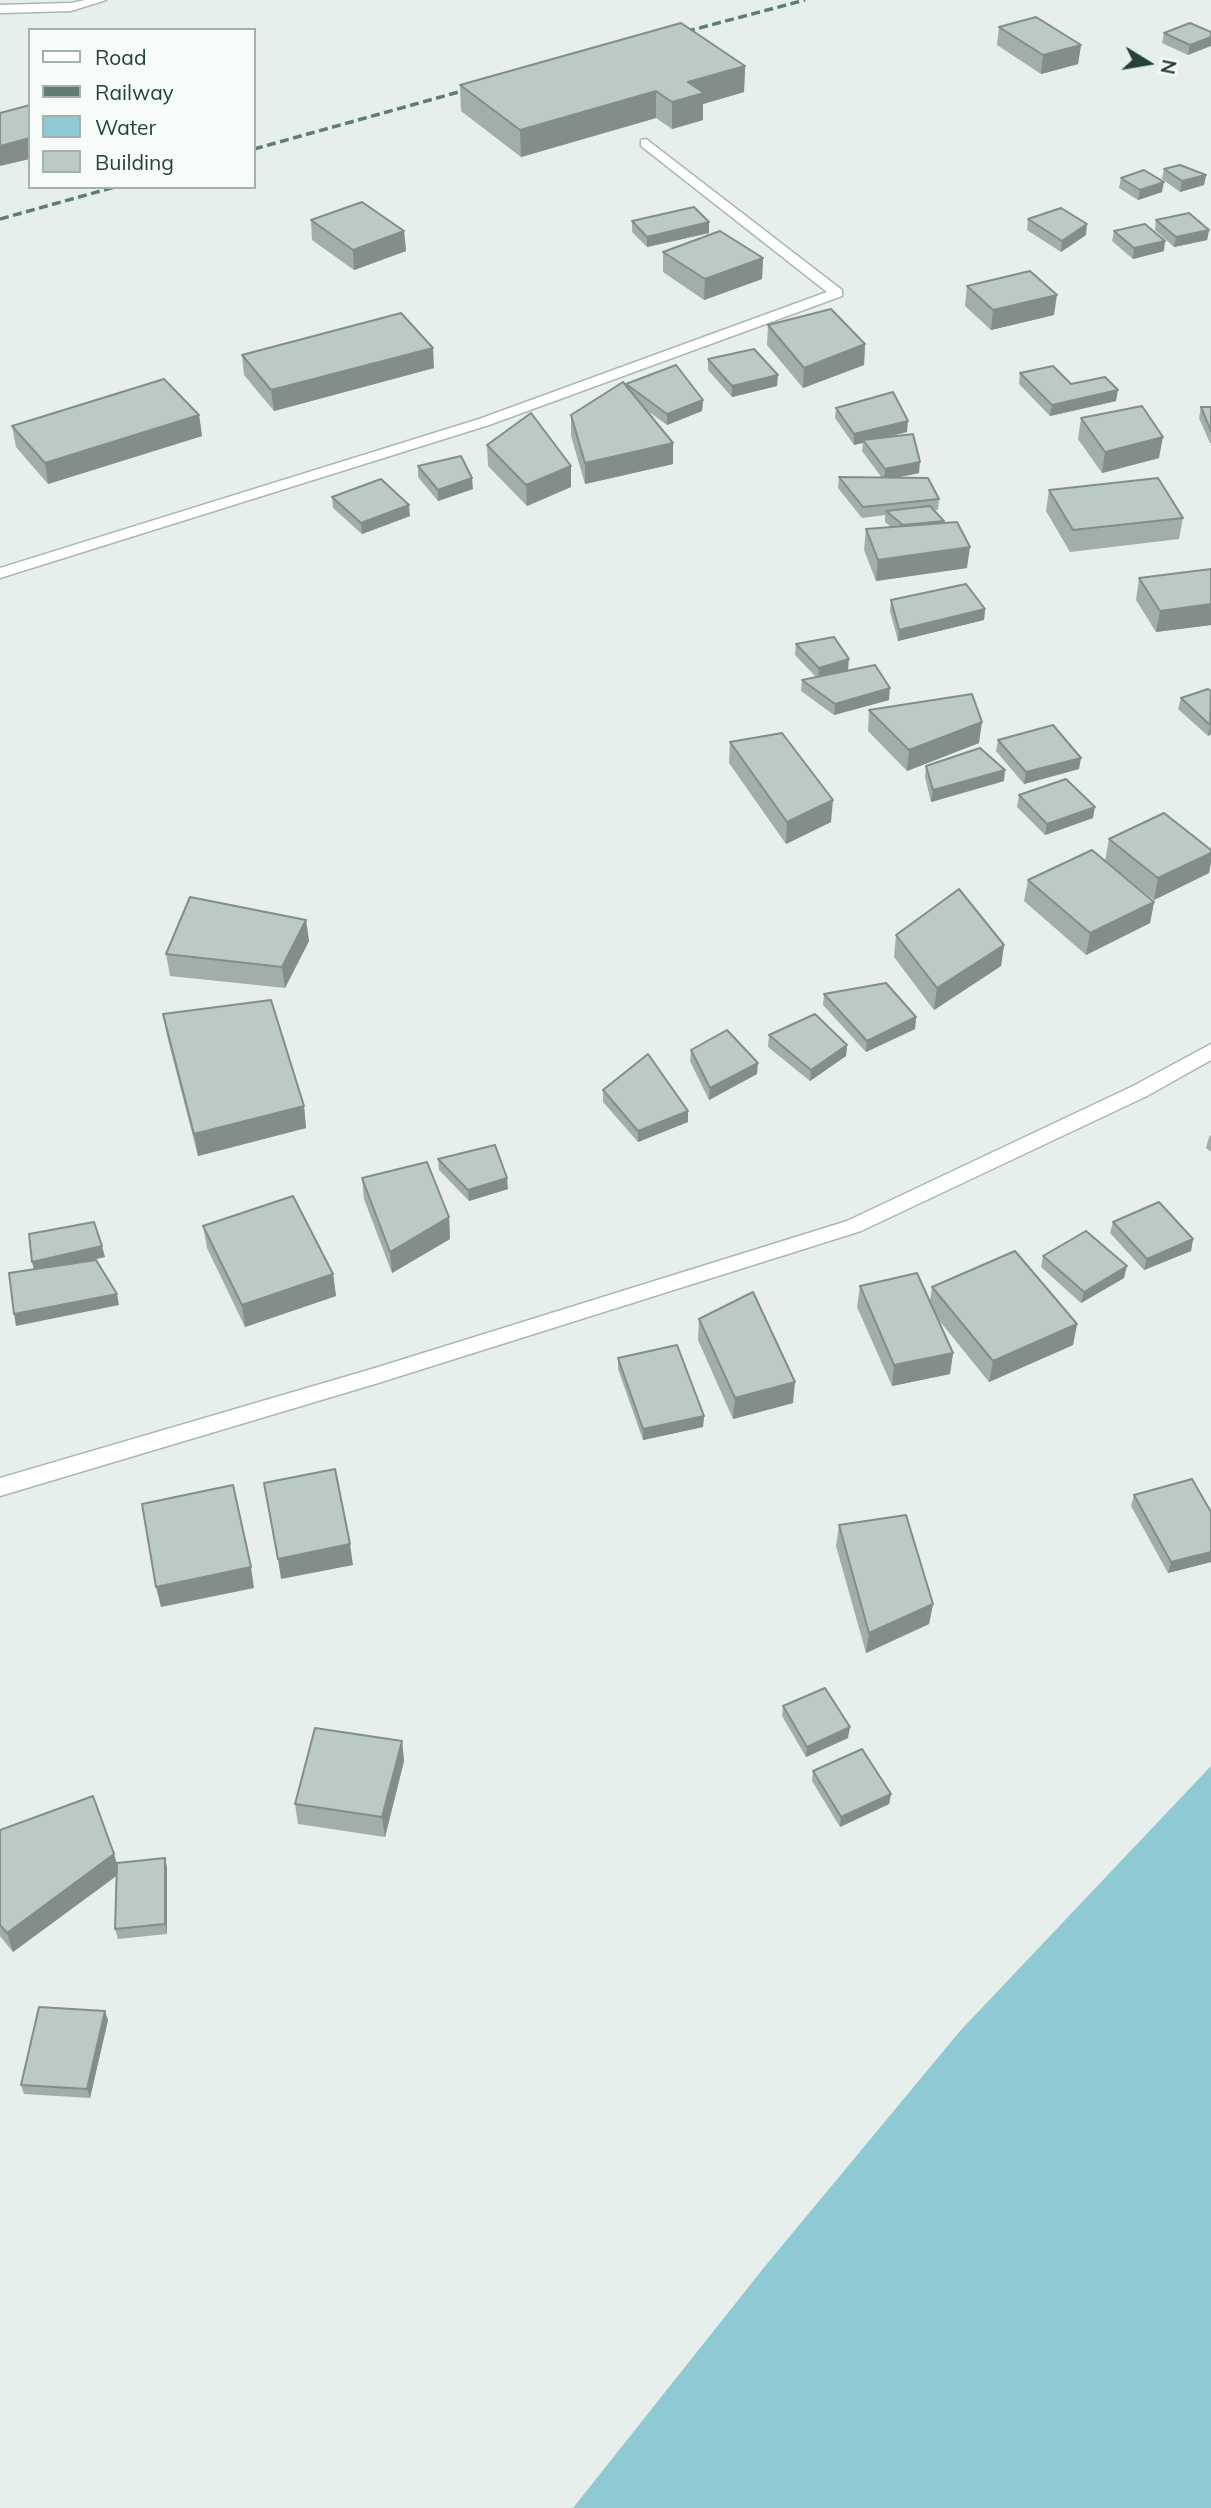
<!DOCTYPE html>
<html>
<head>
<meta charset="utf-8">
<style>
  body { margin:0 }
  #map { position:relative; width:1211px; height:2508px; overflow:hidden; background:#e6efeb; font-family:Mulish,sans-serif }
  canvas { display:block }
  .legend { position:absolute; left:28px; top:28px; width:228px; height:161px; box-sizing:border-box; background:#f7fbf9; border:2px solid #a3b1ad; margin:0; padding:9px 12px; list-style:none; font-size:21px; color:#24423a }
  .legend li { display:flex; align-items:center; gap:14px; height:35px }
  .legend b { width:35px; border:2px solid #a3b1ad }
  .north { position:absolute; left:1113px; top:28px; width:70px; height:70px; -webkit-text-stroke:5px #f7fbf9; paint-order:stroke; rotate:101deg; font-size:19px; font-weight:700; line-height:28px; text-align:center; color:#24423a }
  .north::after { content:''; display:block; margin:auto; width:24px; height:32px; background:#24423a; clip-path:polygon(50% 0,100% 100%,50% 72%,0 100%) }
</style>
</head>
<body>
<div id="map">
<canvas width="1211" height="2508"></canvas>
<ul class="legend">
<li><b style="height:9px;background:#fff"></b>Road</li>
<li><b style="height:9px;background:#5f7d75"></b>Railway</li>
<li><b style="height:19px;background:#8ec9d4"></b>Water</li>
<li><b style="height:19px;background:#bbcac4"></b>Building</li>
</ul>
<div class="north">N</div>
</div>
<script>
const g = document.querySelector('canvas').getContext('2d');
g.lineJoin = 'round';
function paint(path, color) {
  g.fillStyle = color;
  g.fill(path, 'evenodd');
}
function poly(rows) {
  const path = new Path2D();
  for (const r of rows) {
    path.moveTo(r[0], r[1]);
    for (let i = 2; i < r.length; i += 2) path.lineTo(r[i], r[i + 1]);
  }
  return path;
}
function trace(path, color, width, dash) {
  g.strokeStyle = color;
  g.lineWidth = width;
  g.lineCap = dash ? 'butt' : 'round';
  g.setLineDash(dash || []);
  g.stroke(path);
}
paint(poly([
  [1211,1766,1211,2508,573,2508,766,2265,960,2031]
]), '#8ec9d4');
const street = poly([
  [85,0,106,0,71,11,0,13,0,5,71,3,85,0],
  [646,139,842,290,842,296,489,425,0,578,0,568,479,419,827,292,641,146,641,140,646,139],
  [1211,1044,1211,1060,1147,1096,861,1231,375,1384,0,1496,0,1478,375,1368,847,1221,1133,1086,1211,1044]
]);
trace(street, '#a8b8b2', 3);
paint(street, '#fff');
trace(poly([
  [673,35,805,0],
  [254,149,480,86],
  [0,219,115,187]
]), '#5f7d75', 3.5, [9, 4.5]);
paint(poly([
  [999,27,1081,45,1078,64,1041,74,997,45],
  [1211,32,1188,55,1162,43,1164,33],
  [745,66,744,92,703,104,703,120,672,129,656,118,521,157,461,111,460,85],
  [1164,169,1206,175,1204,185,1180,192,1162,179],
  [1121,178,1162,192,1138,200,1119,188],
  [1028,219,1086,235,1061,252,1027,230],
  [311,220,404,231,406,251,354,270,312,240],
  [1156,220,1209,230,1207,240,1174,247,1155,230],
  [632,221,709,222,709,233,647,247,632,232],
  [1114,231,1164,251,1133,259,1112,241],
  [663,252,763,258,762,279,704,300,663,272],
  [967,286,1054,315,991,330,965,306],
  [768,325,865,344,864,365,803,388,767,345],
  [242,355,434,368,274,411,244,375],
  [708,359,777,386,732,397,708,370],
  [1020,373,1071,384,1116,401,1050,416,1019,384],
  [626,384,703,400,702,411,667,425,645,409,673,443,673,464,585,484,571,436,571,415,626,386],
  [1201,407,1211,407,1211,443,1210,443,1199,418],
  [836,408,907,432,883,438,919,473,896,478,939,499,938,510,934,510,944,521,944,523,967,568,876,581,864,550,866,529,891,527,885,522,885,515,862,518,838,488,839,477,882,478,862,451,863,443,854,445,835,418],
  [199,415,202,436,48,484,16,447,12,426],
  [1081,418,1159,458,1102,473,1078,439],
  [487,445,571,487,527,506,488,466],
  [418,466,473,489,438,501,418,477],
  [1049,490,1183,518,1179,539,1070,552,1046,511],
  [332,497,410,516,362,534,333,508],
  [1211,569,1211,625,1156,632,1136,600,1139,578],
  [891,600,985,609,984,620,898,641,890,611],
  [796,644,848,670,889,700,834,715,801,691,802,680,816,677,795,655],
  [1211,691,1211,734,1208,736,1178,709,1181,698],
  [869,710,979,743,907,771,868,731],
  [998,740,1079,769,1024,784,996,751],
  [730,742,831,822,786,844,729,763],
  [926,766,1004,781,931,802,925,777],
  [1019,795,1093,818,1045,835,1017,807],
  [1109,839,1211,850,1211,862,1209,873,1154,900,1105,861],
  [1028,880,1154,902,1150,923,1086,955,1024,901],
  [306,920,309,941,285,988,170,976,166,954],
  [896,935,1004,945,1001,966,934,1010,894,957],
  [824,994,916,1017,915,1029,866,1052,823,1005],
  [163,1014,304,1106,306,1128,198,1156,167,1036],
  [769,1035,847,1045,846,1056,810,1081,768,1047],
  [691,1050,757,1074,709,1100,690,1061],
  [603,1090,688,1111,688,1122,638,1142,603,1102],
  [1211,1135,1211,1152,1206,1148,1209,1137],
  [438,1159,508,1189,469,1201,439,1170],
  [362,1178,449,1217,450,1239,392,1273,364,1199],
  [1113,1222,1193,1239,1191,1251,1144,1270,1110,1233],
  [203,1226,333,1274,336,1296,245,1327,207,1248],
  [1043,1256,1124,1278,1081,1303,1041,1267],
  [860,1286,930,1301,932,1287,1077,1324,1073,1345,989,1382,938,1319,953,1353,950,1374,892,1386,857,1307],
  [699,1319,793,1403,733,1419,698,1340],
  [618,1358,704,1416,703,1427,643,1440,618,1369],
  [1134,1495,1211,1512,1211,1562,1168,1573,1131,1506],
  [839,1525,933,1604,929,1624,866,1653,836,1546],
  [783,1706,848,1738,806,1757,782,1716],
  [402,1741,404,1761,385,1837,298,1824,295,1804],
  [813,1771,891,1794,889,1804,840,1827,812,1781],
  [0,1830,114,1854,117,1863,165,1858,167,1868,167,1934,118,1939,115,1929,116,1876,13,1952,0,1936],
  [108,2020,90,2098,24,2094,21,2085]
]), '#a1aea9');
paint(poly([
  [1211,37,1211,46,1188,55,1190,45],
  [1081,45,1078,64,1041,74,1043,55],
  [745,66,744,92,703,104,703,120,672,129,672,102,688,82],
  [656,91,656,118,521,157,520,130],
  [30,138,30,159,0,166,0,146],
  [1206,175,1204,185,1180,192,1182,181],
  [1164,182,1162,192,1138,200,1140,190],
  [709,222,709,233,647,247,647,237],
  [1087,224,1086,235,1061,252,1062,241],
  [1209,230,1207,240,1174,247,1176,237],
  [404,231,406,251,354,270,353,250],
  [1165,241,1164,251,1133,259,1134,248],
  [763,258,762,279,704,300,705,279],
  [1057,295,1054,315,991,330,993,310],
  [865,344,864,365,803,388,804,368],
  [433,348,434,368,274,411,271,390],
  [778,375,777,386,732,397,732,386],
  [1118,390,1116,401,1050,416,1052,405],
  [703,400,702,411,667,425,667,414],
  [199,415,202,436,48,484,45,463],
  [908,421,907,432,865,442,863,440,863,443,854,445,854,434],
  [1163,437,1159,458,1102,473,1105,452],
  [673,443,673,464,585,484,585,463],
  [920,462,919,473,884,480,885,469],
  [571,466,571,487,527,506,526,485],
  [472,478,473,489,438,501,438,490],
  [409,505,410,516,362,534,361,523],
  [970,547,967,568,876,581,878,560],
  [1211,604,1211,625,1156,632,1160,611],
  [985,609,984,620,898,641,899,630],
  [849,659,848,670,818,679,819,668],
  [890,688,889,700,834,715,835,704],
  [982,722,979,743,907,771,909,750],
  [1210,725,1211,734,1208,736],
  [1081,758,1079,769,1024,784,1026,772],
  [1005,770,1004,781,931,802,933,790],
  [833,800,831,822,786,844,787,822],
  [1095,807,1093,818,1045,835,1047,824],
  [1211,853,1211,862,1209,873,1154,900,1158,878],
  [1154,902,1150,923,1086,955,1090,933],
  [306,920,309,941,285,988,282,967],
  [1004,945,1001,966,934,1010,937,988],
  [916,1017,915,1029,866,1052,867,1041],
  [847,1045,846,1056,810,1081,811,1070],
  [758,1063,757,1074,709,1100,710,1088],
  [304,1106,306,1128,198,1156,194,1134],
  [688,1111,688,1122,638,1142,638,1131],
  [507,1178,508,1189,469,1201,468,1190],
  [449,1217,450,1239,392,1273,390,1252],
  [1193,1239,1191,1251,1144,1270,1147,1259],
  [102,1246,105,1257,35,1274,32,1262],
  [1127,1266,1124,1278,1081,1303,1084,1292],
  [333,1274,336,1296,245,1327,242,1305],
  [117,1294,119,1305,16,1326,14,1314],
  [1077,1324,1073,1345,989,1382,993,1361],
  [953,1353,950,1374,892,1386,894,1365],
  [795,1382,793,1403,733,1419,735,1398],
  [704,1416,703,1427,643,1440,643,1429],
  [350,1544,353,1565,281,1579,278,1559],
  [1211,1552,1211,1562,1168,1573,1171,1562],
  [251,1567,254,1588,161,1607,156,1587],
  [933,1604,929,1624,866,1653,869,1633],
  [850,1727,848,1738,806,1757,807,1747],
  [402,1741,404,1761,385,1837,382,1817],
  [891,1794,889,1804,840,1827,841,1817],
  [114,1854,119,1874,13,1952,7,1933],
  [165,1858,167,1868,167,1934,165,1924],
  [105,2011,108,2020,90,2098,87,2089]
]), '#838d89');
const building = poly([
  [1036,17,1081,45,1043,55,999,27,1036,17],
  [681,23,745,66,688,82,704,93,672,102,656,91,520,130,460,85,681,23],
  [1190,23,1211,32,1211,37,1190,45,1164,33,1190,23],
  [30,105,30,138,0,146,0,113,30,105],
  [1180,165,1206,175,1182,181,1164,169,1180,165],
  [1144,170,1164,182,1140,190,1121,178,1144,170],
  [362,202,404,231,353,250,311,220,362,202],
  [694,207,709,222,647,237,632,221,694,207],
  [1061,208,1087,224,1062,241,1028,219,1061,208],
  [1189,213,1209,230,1176,237,1156,220,1189,213],
  [1145,224,1165,241,1134,248,1114,231,1145,224],
  [720,231,763,258,705,279,663,252,720,231],
  [1030,271,1057,295,993,310,967,286,1030,271],
  [831,309,865,344,804,368,768,325,831,309],
  [401,313,433,348,271,390,242,355,401,313],
  [754,349,778,375,732,386,708,359,754,349],
  [676,365,703,400,667,414,626,384,676,365],
  [1053,366,1071,384,1105,377,1118,390,1052,405,1020,373,1053,366],
  [164,379,199,415,45,463,12,426,164,379],
  [623,382,673,443,585,463,571,415,623,382],
  [893,392,908,421,854,434,836,408,893,392],
  [1142,406,1163,437,1105,452,1081,418,1142,406],
  [1201,407,1211,407,1211,431,1201,407],
  [531,413,571,466,526,485,487,445,531,413],
  [913,434,920,462,885,469,863,440,913,434],
  [461,456,472,478,438,490,418,466,461,456],
  [839,477,928,478,939,499,863,507,839,477],
  [1158,478,1183,518,1073,530,1049,490,1158,478],
  [381,479,409,505,361,523,332,497,381,479],
  [930,506,944,521,903,525,886,511,930,506],
  [957,522,970,547,878,560,866,529,957,522],
  [1211,569,1211,604,1160,611,1139,578,1211,569],
  [966,584,985,609,899,630,891,600,966,584],
  [834,637,849,659,819,668,796,644,834,637],
  [875,665,890,688,835,704,802,680,875,665],
  [1208,689,1211,691,1210,725,1181,698,1208,689],
  [972,694,982,722,909,750,869,710,972,694],
  [1053,725,1081,758,1026,772,998,740,1053,725],
  [782,733,833,800,787,822,730,742,782,733],
  [980,748,1005,770,933,790,926,766,980,748],
  [1066,779,1095,807,1047,824,1019,795,1066,779],
  [1164,813,1211,850,1211,853,1158,878,1109,839,1164,813],
  [1092,850,1154,902,1090,933,1028,880,1092,850],
  [959,889,1004,945,937,988,896,935,959,889],
  [190,897,306,920,282,967,166,954,190,897],
  [886,983,916,1017,867,1041,824,994,886,983],
  [271,1000,304,1106,194,1134,163,1014,271,1000],
  [815,1014,847,1045,811,1070,769,1035,815,1014],
  [727,1030,758,1063,710,1088,691,1050,727,1030],
  [648,1054,688,1111,638,1131,603,1090,648,1054],
  [495,1145,507,1178,468,1190,438,1159,495,1145],
  [427,1162,449,1217,390,1252,362,1178,427,1162],
  [293,1196,333,1274,242,1305,203,1226,293,1196],
  [1159,1202,1193,1239,1147,1259,1113,1222,1159,1202],
  [94,1222,102,1246,32,1262,29,1234,94,1222],
  [1086,1231,1127,1266,1084,1292,1043,1256,1086,1231],
  [1015,1251,1077,1324,993,1361,932,1287,1015,1251],
  [96,1260,117,1294,14,1314,9,1273,96,1260],
  [917,1273,953,1353,894,1365,860,1286,917,1273],
  [753,1292,795,1382,735,1398,699,1319,753,1292],
  [677,1345,704,1416,643,1429,618,1358,677,1345],
  [335,1469,350,1544,278,1559,264,1483,335,1469],
  [1192,1479,1211,1512,1211,1552,1171,1562,1134,1495,1192,1479],
  [233,1485,251,1567,156,1587,142,1504,233,1485],
  [906,1515,933,1604,869,1633,839,1525,906,1515],
  [825,1688,850,1727,807,1747,783,1706,825,1688],
  [315,1728,402,1741,382,1817,295,1804,315,1728],
  [862,1749,891,1794,841,1817,813,1771,862,1749],
  [93,1796,114,1854,7,1933,0,1925,0,1830,93,1796],
  [165,1858,165,1924,115,1929,117,1863,165,1858],
  [39,2007,105,2011,87,2089,21,2085,39,2007]
]);
paint(building, '#bbcac4');
trace(building, '#838d89', 2);
</script>
</body>
</html>
